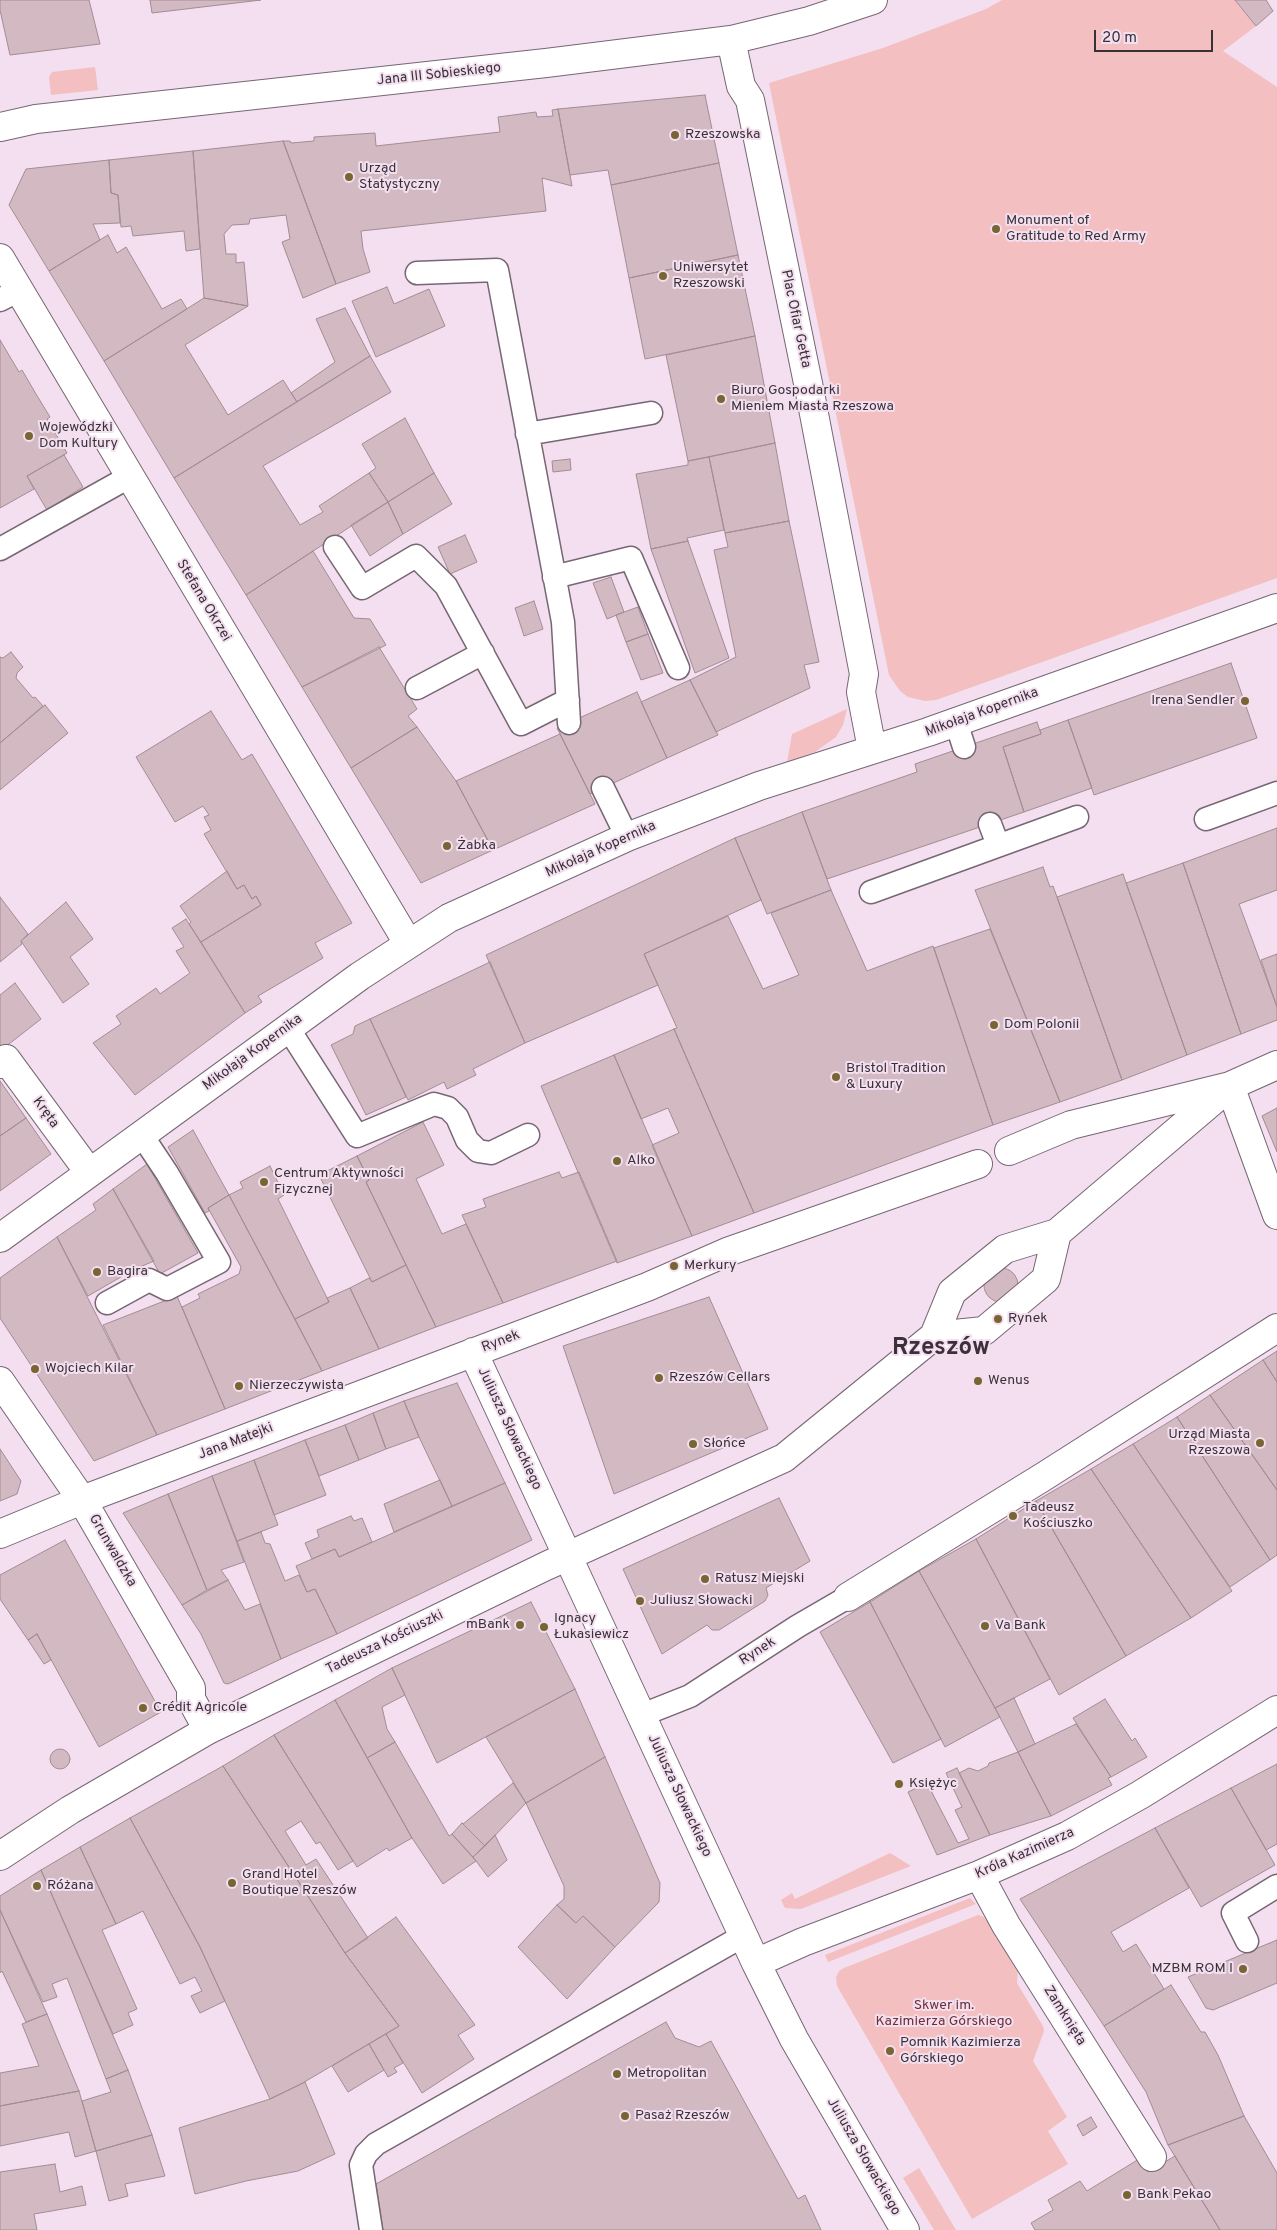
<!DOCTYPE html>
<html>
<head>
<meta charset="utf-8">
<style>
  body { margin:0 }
  #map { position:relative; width:1277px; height:2230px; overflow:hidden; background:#f3dfef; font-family:Overpass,sans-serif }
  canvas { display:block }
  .scale { position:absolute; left:1094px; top:30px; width:119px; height:22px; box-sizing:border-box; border:2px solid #393138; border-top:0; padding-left:6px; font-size:15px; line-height:18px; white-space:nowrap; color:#393138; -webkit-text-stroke:4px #f3dfef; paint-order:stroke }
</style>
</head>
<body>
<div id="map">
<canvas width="1277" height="2230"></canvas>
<div class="scale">20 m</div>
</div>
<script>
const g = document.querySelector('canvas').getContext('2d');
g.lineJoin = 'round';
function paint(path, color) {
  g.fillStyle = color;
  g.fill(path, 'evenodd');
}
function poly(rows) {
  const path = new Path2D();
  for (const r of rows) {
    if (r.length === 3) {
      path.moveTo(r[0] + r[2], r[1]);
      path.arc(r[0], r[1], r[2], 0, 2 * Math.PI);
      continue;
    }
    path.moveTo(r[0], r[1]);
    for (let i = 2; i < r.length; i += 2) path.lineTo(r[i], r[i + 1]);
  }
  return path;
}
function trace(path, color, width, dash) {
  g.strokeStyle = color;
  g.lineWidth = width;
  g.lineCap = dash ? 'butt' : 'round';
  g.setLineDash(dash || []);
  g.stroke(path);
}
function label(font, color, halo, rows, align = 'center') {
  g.font = font + ' Overpass,sans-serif';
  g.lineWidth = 4;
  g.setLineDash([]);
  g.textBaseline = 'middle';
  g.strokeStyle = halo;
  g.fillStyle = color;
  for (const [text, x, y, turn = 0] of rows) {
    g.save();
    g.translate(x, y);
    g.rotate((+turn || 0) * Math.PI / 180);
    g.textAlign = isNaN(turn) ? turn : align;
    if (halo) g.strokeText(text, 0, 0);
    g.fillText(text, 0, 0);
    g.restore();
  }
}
paint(poly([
  [1002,0,1235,0,1256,26,1223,51,1277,87,1277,578,936,700,925,701,908,697,900,691,889,675,769,83,883,48,986,9],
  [95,67,98,90,51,95,49,77,52,72],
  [847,709,843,725,836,737,815,752,787,762,792,734],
  [890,1853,911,1866,801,1909,785,1908,781,1900,792,1893,795,1899],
  [970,1898,976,1904,828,1962,825,1955],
  [978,1915,984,1917,1018,1965,1017,1983,1043,2026,1044,2031,1033,2061,1067,2117,1048,2131,1068,2164,972,2219,837,1986,836,1977,839,1971,844,1968],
  [919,2168,956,2230,934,2230,903,2178]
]), '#f3bfc0');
const building = poly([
  [0,0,89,0,100,44,10,55,0,10,0,0],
  [150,0,261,0,152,13,150,0],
  [1235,0,1266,0,1273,11,1256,26,1235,0],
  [705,95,719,163,611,185,608,170,570,175,558,109,705,95],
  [558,109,572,186,542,178,546,211,361,231,363,249,370,272,336,284,283,141,290,141,291,143,314,141,314,137,375,133,376,146,500,132,498,117,536,112,537,117,553,116,552,110,558,109],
  [283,141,336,284,303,298,282,242,290,239,286,215,250,219,249,224,232,225,224,234,226,254,236,254,236,263,244,262,248,306,204,298,193,151,283,141],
  [193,151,200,249,186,251,184,231,133,236,131,226,121,227,118,195,111,193,109,160,193,151],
  [109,160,111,193,118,195,120,223,93,224,100,240,49,271,9,205,26,169,109,160],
  [719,163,738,255,629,278,611,185,719,163],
  [108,235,117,253,126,247,162,309,181,299,187,309,104,361,49,271,108,235],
  [738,255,755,336,645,359,629,278,738,255],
  [387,287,394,304,429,289,445,326,376,357,352,301,387,287],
  [204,298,248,306,185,345,228,415,283,380,297,402,174,478,104,361,204,298],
  [345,308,370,356,297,402,291,393,335,362,316,319,345,308],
  [755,336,775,443,688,461,666,355,755,336],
  [0,340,19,372,22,370,36,394,50,417,47,419,67,453,27,476,34,489,0,508,0,340],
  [370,356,391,392,263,466,300,525,323,512,319,506,369,473,388,502,246,595,174,478,370,356],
  [405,418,434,473,388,502,369,473,376,468,362,444,405,418],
  [775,443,789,521,725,533,709,457,775,443],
  [64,455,83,487,47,510,27,476,64,455],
  [709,457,724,530,687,538,688,541,651,549,636,474,688,465,688,461,709,457],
  [570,459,571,470,553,472,552,461,570,459],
  [434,473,452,504,403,534,388,502,434,473],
  [388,502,403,534,370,556,351,525,388,502],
  [789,521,819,662,804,665,810,688,716,732,690,680,736,657,714,550,728,547,725,533,789,521],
  [465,535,477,562,450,574,438,547,465,535],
  [688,541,729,658,695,673,651,549,688,541],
  [313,551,354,618,370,619,386,645,302,687,246,595,313,551],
  [611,577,624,612,607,619,593,583,611,577],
  [534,601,543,629,524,636,515,608,534,601],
  [638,607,648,634,626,642,616,615,638,607],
  [648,634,663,673,641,680,626,642,648,634],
  [379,647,417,709,408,716,417,727,351,768,302,687,379,647],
  [11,652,23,667,17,673,16,678,33,698,35,697,43,706,0,743,0,657,3,658,11,652],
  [1231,663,1257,738,1094,795,1068,720,1231,663],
  [690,680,718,735,667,758,641,702,690,680],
  [637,692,667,758,590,794,557,728,637,692],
  [45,705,68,733,0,790,0,743,45,705],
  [211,711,242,760,252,754,352,923,315,943,323,958,258,996,262,1002,245,1013,201,942,261,905,256,896,252,899,244,885,237,889,204,834,211,830,204,817,209,815,203,806,175,822,136,757,211,711],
  [1068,720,1092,788,1024,812,1003,747,1041,734,1040,730,1068,720],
  [1037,722,1041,734,1003,747,1024,812,827,879,802,812,917,772,915,764,1037,722],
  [417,727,456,781,493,850,421,883,351,768,417,727],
  [560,734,595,804,493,850,456,781,560,734],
  [802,812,831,890,767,914,735,838,802,812],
  [1277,828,1277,890,1239,904,1277,1007,1277,1020,1241,1034,1183,863,1277,828],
  [735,838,761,900,644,954,658,985,525,1043,486,955,735,838],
  [1183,863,1241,1034,1187,1055,1126,883,1183,863],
  [1043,867,1050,887,1053,886,1057,897,1122,1080,1060,1102,975,890,1043,867],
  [227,871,237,889,244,885,252,899,256,896,261,905,201,942,189,924,191,922,180,906,227,871],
  [1123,874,1187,1055,1122,1080,1057,897,1123,874],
  [831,890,867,971,933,946,993,1125,754,1213,674,1029,677,1028,644,954,728,916,763,989,799,975,771,913,831,890],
  [0,897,28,934,21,941,22,944,0,962,0,897],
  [66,902,93,939,70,957,89,984,63,1003,21,941,66,902],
  [186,919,245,1013,135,1095,93,1043,121,1024,116,1016,156,988,160,994,190,973,176,951,184,947,172,928,186,919],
  [990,929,1060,1102,993,1125,934,948,990,929],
  [1277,954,1277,1007,1261,960,1277,954],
  [490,962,525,1043,473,1069,476,1075,447,1089,444,1082,408,1100,370,1019,490,962],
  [15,983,41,1019,0,1051,0,995,15,983],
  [370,1019,406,1097,366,1115,331,1045,353,1034,355,1026,370,1019],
  [674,1029,754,1213,692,1236,652,1145,679,1133,668,1108,641,1119,614,1055,674,1029],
  [614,1055,692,1236,617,1263,541,1086,614,1055],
  [0,1081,26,1118,0,1136,0,1081],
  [1277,1108,1277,1152,1262,1116,1277,1108],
  [26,1118,51,1154,0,1191,0,1136,26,1118],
  [423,1122,444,1165,416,1179,442,1234,466,1224,503,1303,436,1327,366,1182,369,1180,357,1156,423,1122],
  [193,1130,229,1195,208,1208,209,1211,205,1213,168,1147,193,1130],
  [357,1156,369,1180,366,1182,406,1265,372,1282,319,1175,357,1156],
  [147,1164,198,1253,160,1274,113,1189,147,1164],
  [270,1166,284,1195,278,1199,329,1302,295,1319,229,1195,243,1188,240,1182,270,1166],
  [559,1172,562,1178,579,1172,617,1261,503,1303,462,1215,486,1207,483,1199,559,1172],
  [113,1189,154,1261,133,1270,88,1296,57,1237,96,1210,93,1204,113,1189],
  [229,1195,322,1371,225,1409,182,1307,200,1298,198,1294,239,1274,241,1267,208,1208,229,1195],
  [57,1237,157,1435,94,1461,0,1318,0,1278,57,1237],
  [406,1265,436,1327,379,1349,350,1288,369,1278,372,1282,406,1265],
  [1001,1285,17],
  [350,1288,379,1349,322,1371,295,1319,329,1302,327,1298,350,1288],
  [177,1296,225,1409,157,1435,103,1325,177,1296],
  [709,1297,768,1429,614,1494,563,1346,709,1297],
  [1277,1351,1277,1382,1263,1360,1277,1351],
  [1263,1360,1277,1382,1277,1490,1210,1395,1263,1360],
  [457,1383,505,1483,452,1506,419,1437,404,1401,457,1383],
  [1210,1395,1277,1490,1277,1555,1270,1560,1177,1417,1210,1395],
  [404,1401,419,1437,386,1449,373,1413,404,1401],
  [373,1413,386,1449,359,1460,345,1425,373,1413],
  [1177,1417,1270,1560,1230,1587,1133,1444,1177,1417],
  [345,1425,359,1460,319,1476,305,1440,345,1425],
  [305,1440,326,1495,274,1515,254,1460,305,1440],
  [1133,1444,1232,1591,1191,1618,1091,1469,1133,1444],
  [0,1449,21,1481,17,1494,0,1501,0,1449],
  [254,1460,278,1525,237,1541,212,1476,254,1460],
  [1091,1469,1191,1618,1126,1656,1036,1501,1091,1469],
  [212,1476,244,1562,221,1570,228,1580,207,1590,168,1494,212,1476],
  [440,1480,452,1506,394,1532,384,1504,440,1480],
  [505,1483,532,1540,337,1634,315,1589,307,1592,296,1566,335,1549,339,1557,505,1483],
  [168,1494,207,1590,182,1605,123,1513,168,1494],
  [779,1498,810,1561,766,1588,768,1595,765,1601,719,1630,712,1630,707,1625,662,1654,623,1569,779,1498],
  [1036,1501,1126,1656,1059,1695,976,1539,1036,1501],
  [351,1516,354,1521,362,1518,372,1542,339,1557,335,1549,312,1559,305,1543,319,1537,317,1530,351,1516],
  [261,1532,265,1543,270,1544,285,1581,299,1575,307,1592,315,1589,337,1634,281,1659,237,1541,261,1532],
  [976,1539,1050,1679,995,1708,919,1571,976,1539],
  [65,1540,161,1712,99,1747,37,1634,28,1640,0,1599,0,1575,65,1540],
  [919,1571,1000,1717,945,1747,870,1602,919,1571],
  [228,1580,245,1610,260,1604,281,1659,228,1684,224,1683,201,1634,182,1605,228,1580],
  [531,1602,575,1689,437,1763,392,1668,531,1602],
  [870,1602,941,1739,893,1763,820,1632,870,1602],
  [37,1634,51,1660,44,1664,28,1640,37,1634],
  [392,1668,405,1695,382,1707,387,1729,395,1742,367,1758,335,1700,392,1668],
  [575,1689,605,1757,526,1803,486,1737,575,1689],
  [1014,1698,1035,1744,1018,1752,995,1708,1014,1698],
  [1105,1699,1132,1741,1135,1738,1147,1757,1111,1777,1073,1718,1105,1699],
  [335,1700,412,1838,389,1851,387,1848,357,1867,274,1735,335,1700],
  [1076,1724,1111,1777,1108,1778,1112,1785,1051,1816,1018,1752,1076,1724],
  [274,1735,353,1861,338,1870,320,1842,316,1844,301,1821,285,1831,306,1865,316,1859,368,1938,345,1953,223,1766,274,1735],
  [395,1742,449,1836,452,1834,476,1861,443,1884,412,1838,367,1758,395,1742],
  [60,1759,10],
  [1018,1752,1051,1816,990,1835,959,1773,969,1768,978,1771,988,1766,989,1763,1018,1752],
  [605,1757,660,1883,659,1902,615,1947,583,1916,576,1923,557,1905,564,1899,564,1886,526,1803,605,1757],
  [1277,1764,1277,1844,1266,1850,1231,1788,1277,1764],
  [223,1766,345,1953,399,2026,301,2084,270,2099,200,1947,130,1818,223,1766],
  [957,1768,990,1835,937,1855,908,1792,927,1783,958,1843,969,1839,955,1810,962,1807,946,1773,957,1768],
  [513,1783,526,1803,485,1846,463,1824,513,1783],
  [1231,1788,1275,1865,1201,1907,1155,1828,1231,1788],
  [130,1818,200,1947,225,2001,200,2013,191,1996,202,1991,195,1977,180,1984,143,1911,116,1924,80,1847,130,1818],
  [462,1823,485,1846,473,1857,452,1834,462,1823],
  [1155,1828,1189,1888,1111,1932,1123,1952,1136,1944,1164,1989,1104,2026,1020,1899,1155,1828],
  [495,1835,507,1860,488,1877,473,1857,495,1835],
  [80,1847,116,1924,102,1930,137,2009,128,2013,133,2025,113,2034,41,1870,80,1847],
  [41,1870,128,2070,106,2079,67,1978,52,1984,57,1997,43,2002,0,1910,0,1896,41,1870],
  [557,1905,576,1923,583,1916,615,1947,567,1999,518,1947,557,1905],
  [0,1910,47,2014,26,2022,2,1971,0,1973,0,1910],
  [396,1917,475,2025,458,2035,474,2059,422,2093,386,2034,399,2026,345,1953,396,1917],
  [1277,1940,1277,1983,1213,2010,1206,2008,1188,1977,1277,1940],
  [1171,1985,1201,2032,1205,2032,1218,2055,1244,2116,1168,2145,1146,2092,1104,2026,1171,1985],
  [47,2014,79,2091,0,2106,0,2073,39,2066,22,2024,47,2014],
  [666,2022,675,2038,699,2047,711,2041,798,2199,805,2195,821,2230,383,2230,376,2184,666,2022],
  [386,2034,403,2063,394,2068,397,2072,388,2077,369,2044,386,2034],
  [369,2044,384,2070,348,2092,332,2066,369,2044],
  [128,2070,152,2135,96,2151,82,2101,111,2092,106,2079,128,2070],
  [305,2082,335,2154,298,2171,246,2181,195,2194,179,2128,270,2099,305,2082],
  [79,2091,96,2151,75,2157,69,2132,0,2146,0,2106,79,2091],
  [1244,2116,1277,2173,1277,2230,1220,2230,1168,2145,1244,2116],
  [1091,2117,1097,2127,1083,2136,1077,2125,1091,2117],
  [152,2135,165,2176,125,2184,128,2196,109,2201,96,2151,152,2135],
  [1175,2156,1220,2230,1035,2230,1031,2223,1053,2210,1048,2200,1080,2181,1087,2191,1139,2159,1148,2172,1175,2156],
  [55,2164,60,2192,82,2186,86,2205,34,2214,37,2230,0,2230,0,2172,55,2164]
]);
paint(building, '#d2b9c2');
trace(building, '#a38c94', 1);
const lane = poly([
  [417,273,497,270,563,622,569,723],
  [0,300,19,290],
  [527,434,651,413],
  [335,547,362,588,416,556,446,586,521,724,568,700],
  [0,549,129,477],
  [554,577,631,558,678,668],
  [417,688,483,653],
  [956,722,964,747],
  [603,788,627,837],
  [1206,819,1277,793],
  [990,824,998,845],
  [871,892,1077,817],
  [288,1028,357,1136,434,1104,448,1108,457,1117,467,1140,478,1151,491,1153,528,1135],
  [107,1303,149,1280,167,1289,219,1262,167,1173,141,1134],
  [642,1715,690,1696,798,1626,848,1597],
  [1247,1941,1233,1913,1277,1886],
  [371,2230,361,2165,366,2154,376,2144,743,1936]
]);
const street = poly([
  [731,40,741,86,750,100,810,393,864,674,861,692,872,749],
  [0,127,36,119,546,63,731,40,809,21,873,0],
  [0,258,408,943],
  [0,1064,6,1059,89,1172],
  [1009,1151,1071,1125,1230,1086,1277,1065],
  [0,1238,360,976,449,918,627,837,759,786,928,732,1277,608],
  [934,1336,984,1331,1046,1279,1057,1233],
  [473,1352,756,1963,794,2039,905,2230],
  [0,1381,82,1500,191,1688,191,1699,208,1730],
  [0,1534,82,1500,647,1287,727,1252,978,1164],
  [848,1597,1043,1477,1277,1328],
  [0,1856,70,1810,208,1730,546,1566,784,1458,934,1336,952,1292,1005,1249,1057,1233,1230,1086,1277,1215],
  [979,1875,1006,1925,1152,2157],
  [756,1963,803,1942,979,1875,1067,1836,1140,1795,1277,1710]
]);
trace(lane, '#776674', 25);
trace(street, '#776674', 30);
trace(lane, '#fff', 22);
trace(street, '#fff', 28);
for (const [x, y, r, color] of [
  [675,135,5,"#796433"],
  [349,177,5,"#796433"],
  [996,229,5,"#796433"],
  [663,276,5,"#796433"],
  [721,399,5,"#796433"],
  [29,436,5,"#796433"],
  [1245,701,5,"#796433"],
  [447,846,5,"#796433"],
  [994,1025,5,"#796433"],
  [836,1077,5,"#796433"],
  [617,1161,5,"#796433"],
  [264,1182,5,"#796433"],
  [674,1266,5,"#796433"],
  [97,1272,5,"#796433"],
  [998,1319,5,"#796433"],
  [35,1369,5,"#796433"],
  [659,1378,5,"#796433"],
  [978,1381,5,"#796433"],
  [239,1386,5,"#796433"],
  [1260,1443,5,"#796433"],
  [693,1444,5,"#796433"],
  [1013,1516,5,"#796433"],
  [705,1579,5,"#796433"],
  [640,1601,5,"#796433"],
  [520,1625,5,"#796433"],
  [985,1626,5,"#796433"],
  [544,1627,5,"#796433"],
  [143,1708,5,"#796433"],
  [899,1784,5,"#796433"],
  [232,1883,5,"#796433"],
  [37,1886,5,"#796433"],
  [1243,1969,5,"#796433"],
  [890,2051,5,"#796433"],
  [617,2074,5,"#796433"],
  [625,2116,5,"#796433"],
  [1127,2195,5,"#796433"]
]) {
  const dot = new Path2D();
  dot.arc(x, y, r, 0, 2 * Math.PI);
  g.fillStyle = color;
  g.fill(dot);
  trace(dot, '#f3dfef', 2);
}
label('14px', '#393138', '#f3dfef', [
  ["Jana III Sobieskiego",439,75,-6],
  ["Plac Ofiar Getta",795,319,78],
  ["Stefana Okrzei",203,601,59],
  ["Mikołaja Kopernika",982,713,-20],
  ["Mikołaja Kopernika",601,850,-24],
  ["Mikołaja Kopernika",253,1053,-36],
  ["Kręta",45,1113,54],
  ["Rynek",501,1342,-21],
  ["Juliusza Słowackiego",509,1429,65],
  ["Jana Matejki",236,1442,-21],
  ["Grunwaldzka",112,1551,60],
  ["Tadeusza Kościuszki",385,1643,-26],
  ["Rynek",758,1652,-33],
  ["Juliusza Słowackiego",679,1796,65],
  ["Króla Kazimierza",1025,1854,-24],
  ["Zamknięta",1064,2016,58],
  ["Juliusza Słowackiego",863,2157,60]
]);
label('14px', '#393138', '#f3dfef', [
  ["Rzeszowska",685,135],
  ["Urząd",359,169],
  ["Statystyczny",359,185],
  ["Monument of",1006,221],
  ["Gratitude to Red Army",1006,237],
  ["Uniwersytet",673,268],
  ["Rzeszowski",673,284],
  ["Biuro Gospodarki",731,391],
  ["Mieniem Miasta Rzeszowa",731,407],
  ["Wojewódzki",39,428],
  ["Dom Kultury",39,444],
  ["Irena Sendler",1235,701,"right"],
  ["Żabka",457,846],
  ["Dom Polonii",1004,1025],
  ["Bristol Tradition",846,1069],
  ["& Luxury",846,1085],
  ["Alko",627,1161],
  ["Centrum Aktywności",274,1174],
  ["Fizycznej",274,1190],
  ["Merkury",684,1266],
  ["Bagira",107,1272],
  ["Rynek",1008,1319],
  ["Wojciech Kilar",45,1369],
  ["Rzeszów Cellars",669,1378],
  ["Wenus",988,1381],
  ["Nierzeczywista",249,1386],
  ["Urząd Miasta",1250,1435,"right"],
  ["Rzeszowa",1250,1451,"right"],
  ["Słońce",703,1444],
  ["Tadeusz",1023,1508],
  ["Kościuszko",1023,1524],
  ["Ratusz Miejski",715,1579],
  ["Juliusz Słowacki",650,1601],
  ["Ignacy",554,1619],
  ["Łukasiewicz",554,1635],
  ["mBank",510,1625,"right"],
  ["Va Bank",995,1626],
  ["Crédit Agricole",153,1708],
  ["Księżyc",909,1784],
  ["Grand Hotel",242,1875],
  ["Boutique Rzeszów",242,1891],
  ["Różana",47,1886],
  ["MZBM ROM I",1233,1969,"right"],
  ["Pomnik Kazimierza",900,2043],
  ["Górskiego",900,2059],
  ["Metropolitan",627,2074],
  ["Pasaż Rzeszów",635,2116],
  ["Bank Pekao",1137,2195]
], 'left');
label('14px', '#6f2e34', '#f3dfef', [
  ["Skwer im.",944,2006],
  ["Kazimierza Górskiego",944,2022]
]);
label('bold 24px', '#3e2f3c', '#f3dfef', [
  ["Rzeszów",941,1349]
]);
</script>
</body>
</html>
